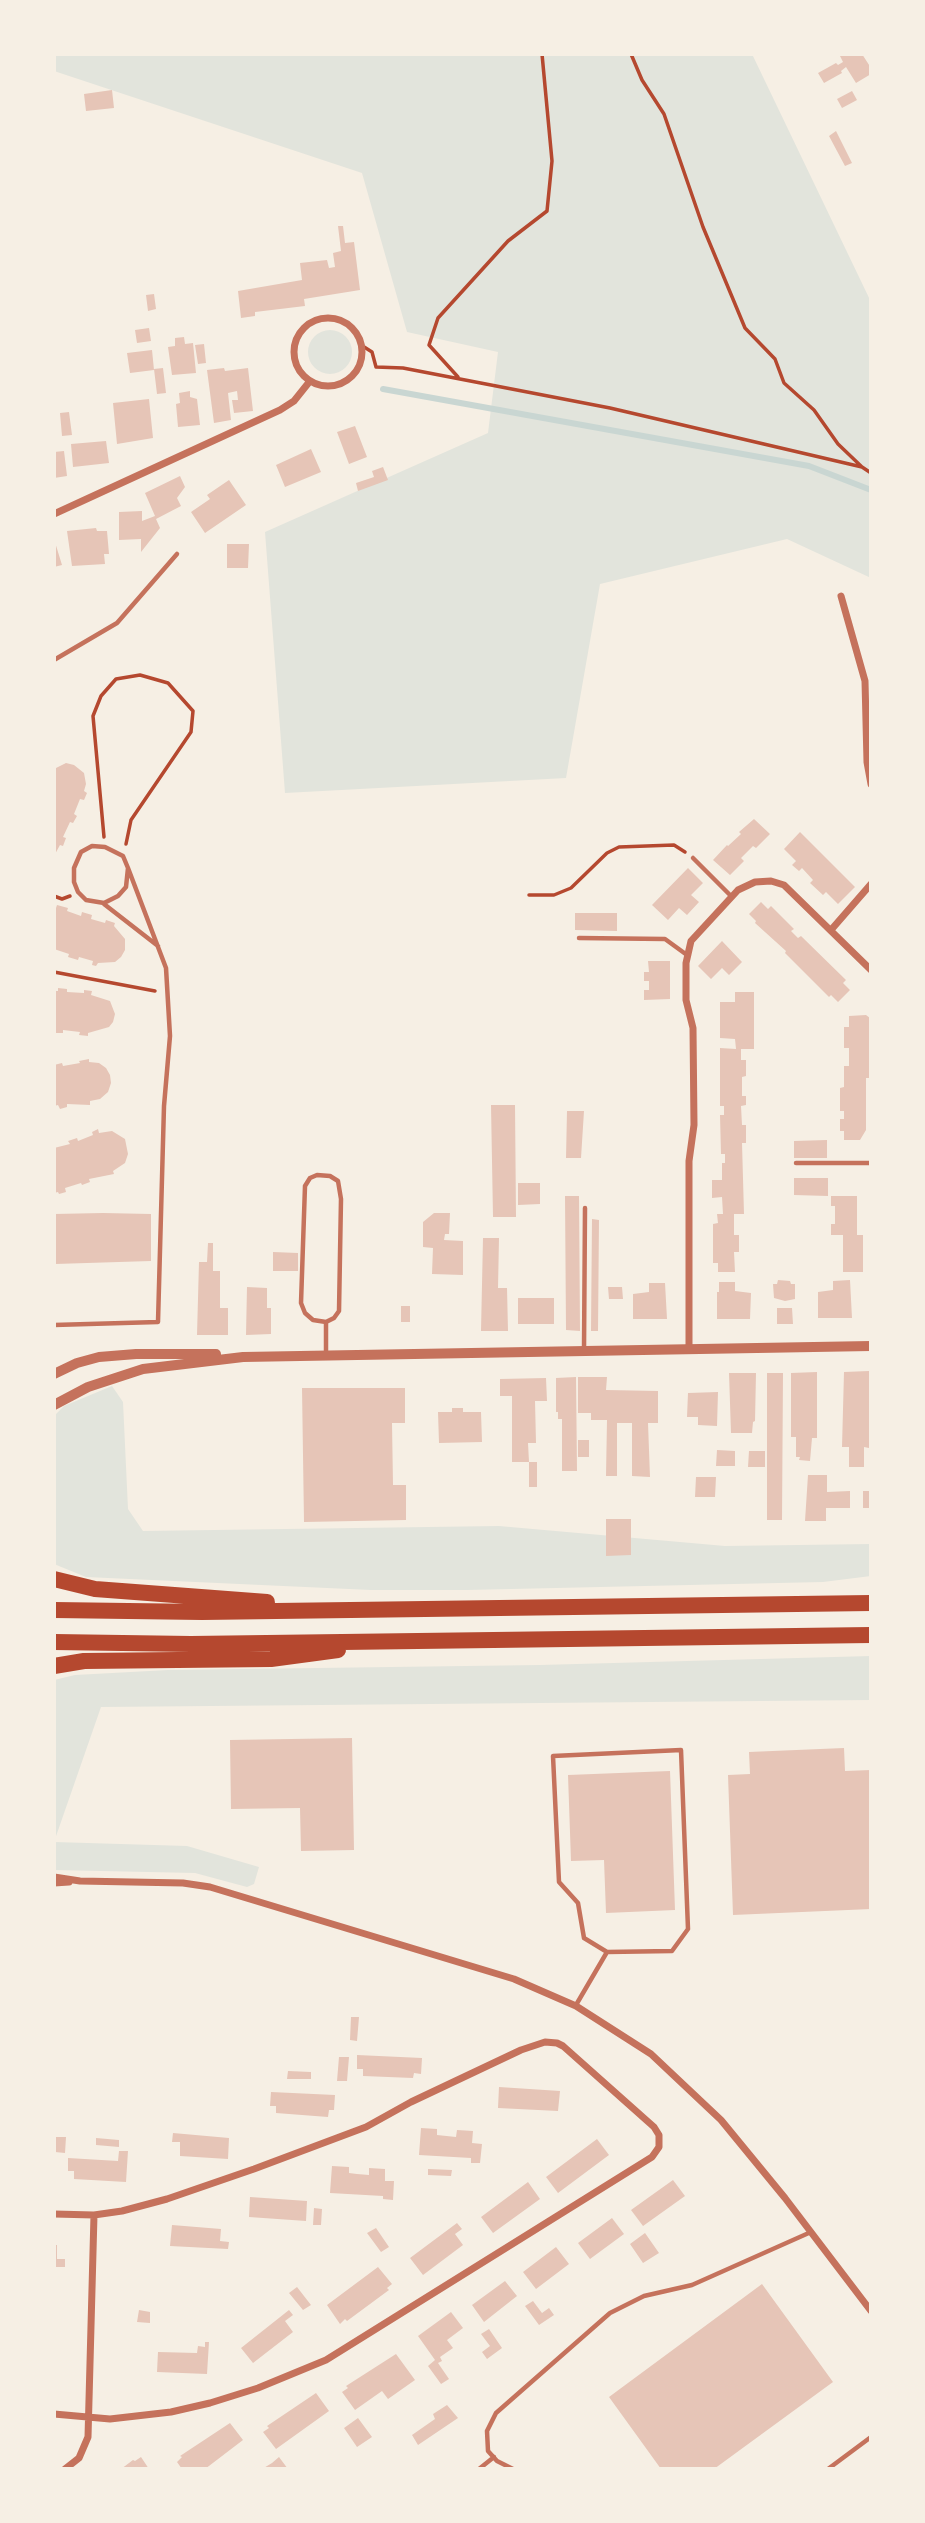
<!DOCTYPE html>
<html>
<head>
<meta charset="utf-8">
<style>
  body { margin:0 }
  #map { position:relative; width:925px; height:2523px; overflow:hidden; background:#f6efe4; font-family:"Noto Sans",sans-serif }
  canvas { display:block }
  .frame { position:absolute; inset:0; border:56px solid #f6efe4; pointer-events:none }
</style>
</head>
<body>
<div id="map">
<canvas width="925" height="2523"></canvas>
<div class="frame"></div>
</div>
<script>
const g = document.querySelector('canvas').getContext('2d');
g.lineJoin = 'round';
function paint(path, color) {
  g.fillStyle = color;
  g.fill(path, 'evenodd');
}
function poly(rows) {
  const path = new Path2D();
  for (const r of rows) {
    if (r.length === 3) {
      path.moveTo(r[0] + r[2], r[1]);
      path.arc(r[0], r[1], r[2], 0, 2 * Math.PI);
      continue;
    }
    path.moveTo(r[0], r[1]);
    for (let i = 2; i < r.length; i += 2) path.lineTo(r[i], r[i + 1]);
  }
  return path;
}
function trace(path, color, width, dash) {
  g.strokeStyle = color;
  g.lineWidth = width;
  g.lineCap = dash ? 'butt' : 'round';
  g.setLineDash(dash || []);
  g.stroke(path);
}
paint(poly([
  [54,54,752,54,871,302,871,578,787,539,600,584,566,778,285,793,265,532,488,433,498,352,407,332,362,173,54,71],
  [330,352,22],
  [112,1386,123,1402,128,1509,143,1531,499,1526,725,1546,871,1544,871,1576,823,1582,467,1590,371,1590,86,1577,54,1564,54,1416,64,1406],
  [871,1656,871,1700,101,1707,54,1842,54,1680,75,1675,168,1670,540,1665],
  [54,1842,187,1846,259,1867,254,1884,247,1887,195,1873,54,1870]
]), '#e2e4dc');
trace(poly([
  [383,389,809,466,871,490]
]), '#c9d6d2', 6);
paint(poly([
  [839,54,862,54,871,68,871,74,856,83,846,67,841,71,842,73,824,83,818,73,836,63,838,65,843,62],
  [112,90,114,108,86,111,84,94],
  [852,91,857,100,842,108,837,99],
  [836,131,852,163,845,166,829,136],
  [338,226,343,226,345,243,354,242,360,290,304,299,305,306,255,312,255,316,241,318,238,291,302,280,300,263,327,260,329,268,335,267,333,253,341,251],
  [154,294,156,309,148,311,146,295],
  [149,328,151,341,137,343,135,330],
  [184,337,185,344,193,343,196,373,172,375,168,347,175,346,175,338],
  [204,344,206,363,198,364,195,345],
  [152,350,154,370,130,373,127,353],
  [163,368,166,393,157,394,154,369],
  [224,368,225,371,248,368,253,411,234,413,232,400,238,400,237,391,228,393,231,420,214,423,207,370],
  [190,391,190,397,197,399,200,425,178,427,176,404,180,403,179,393],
  [149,399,153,438,117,444,113,403],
  [69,412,72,435,62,436,60,413],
  [355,426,367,457,349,464,337,432],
  [106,441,109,463,73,467,71,444],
  [311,449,321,472,285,487,276,465],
  [64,451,67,476,54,478,54,452],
  [383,467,388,480,358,491,356,483,374,477,372,471],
  [180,476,185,487,177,498,181,506,156,519,160,528,141,552,141,539,119,540,119,512,142,511,142,521,155,516,145,493],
  [229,480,246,505,205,533,191,512,210,499,207,495],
  [96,528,97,531,107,531,109,554,104,554,105,564,72,566,67,531],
  [54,539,62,565,54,567],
  [227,544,249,544,248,568,227,568],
  [66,763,74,765,84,773,86,784,84,791,87,793,84,800,80,799,74,814,77,816,73,823,70,822,63,837,66,838,63,846,60,845,54,856,54,769],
  [754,819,770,834,756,848,753,846,741,858,744,861,730,875,713,860,727,845,728,846,741,834,739,832],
  [800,832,855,887,838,904,826,892,823,895,810,883,813,880,802,868,799,871,792,865,796,861,784,849],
  [688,868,703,883,691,895,699,902,687,915,679,908,668,920,652,905],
  [761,902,768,909,771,906,794,929,791,931,798,938,801,936,846,980,843,983,850,990,838,1002,831,995,829,997,785,953,786,951,755,923,756,921,749,914],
  [57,905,68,908,67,911,81,916,82,912,92,915,91,919,105,923,106,920,115,923,114,926,125,939,125,950,121,957,115,962,98,963,96,966,92,965,93,961,79,957,78,960,68,957,69,954,54,949,54,907,56,908],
  [575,913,617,913,617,931,575,930],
  [722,941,742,962,729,975,722,968,711,979,698,966],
  [648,961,670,961,670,999,644,1000,644,990,649,990,649,981,644,981,644,972,649,972],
  [58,988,67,989,67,992,84,993,84,990,92,991,91,995,110,1001,115,1014,113,1022,109,1027,88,1033,88,1036,79,1035,80,1032,63,1030,63,1033,55,1033,54,991,58,991],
  [735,992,754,992,754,1049,741,1049,741,1060,746,1060,746,1076,742,1077,742,1096,746,1096,746,1105,741,1106,742,1125,746,1125,746,1143,742,1143,744,1214,734,1214,734,1235,739,1235,739,1252,734,1252,735,1272,718,1272,718,1263,713,1263,713,1224,718,1223,717,1214,723,1214,722,1197,712,1198,712,1180,722,1180,722,1163,725,1163,725,1154,721,1154,720,1115,724,1115,724,1106,720,1106,720,1048,736,1049,735,1039,720,1038,720,1002,735,1002],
  [866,1015,870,1018,871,1078,866,1078,866,1130,860,1140,844,1140,844,1131,840,1131,840,1119,844,1119,844,1111,840,1111,840,1088,844,1087,844,1066,849,1066,849,1048,844,1048,844,1027,849,1027,849,1016],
  [89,1059,89,1062,99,1063,106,1068,110,1075,111,1083,108,1092,100,1099,90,1101,90,1105,67,1104,67,1107,60,1109,58,1105,54,1106,54,1065,62,1063,63,1066,80,1063,79,1061],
  [491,1105,515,1105,516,1217,493,1217],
  [567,1111,584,1111,581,1158,566,1158],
  [98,1129,99,1133,112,1131,125,1139,128,1154,125,1163,113,1171,114,1174,89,1179,90,1182,82,1185,81,1183,65,1188,66,1192,59,1194,58,1192,54,1193,54,1148,70,1144,68,1141,77,1138,78,1141,93,1135,92,1132],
  [827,1140,827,1158,794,1158,794,1141],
  [794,1178,828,1178,828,1196,794,1195],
  [518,1183,540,1183,540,1204,518,1205],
  [565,1196,579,1196,580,1331,566,1330],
  [831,1196,857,1196,857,1235,863,1235,863,1272,843,1272,843,1235,831,1235,831,1224,835,1224,835,1206,831,1206],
  [103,1213,151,1214,151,1261,55,1264,54,1214],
  [434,1213,450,1213,449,1234,445,1234,444,1240,463,1241,463,1275,432,1274,433,1248,423,1247,423,1222],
  [592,1219,599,1220,598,1331,591,1331],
  [483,1238,499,1238,498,1288,507,1288,508,1331,481,1331],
  [208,1243,213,1243,213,1271,220,1271,220,1308,228,1308,228,1335,197,1335,199,1262,207,1262],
  [273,1252,298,1253,298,1271,273,1271],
  [778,1280,790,1281,791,1284,795,1284,795,1299,785,1301,774,1298,773,1284,777,1284],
  [850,1280,852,1318,818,1318,818,1292,833,1290,833,1281],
  [719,1282,735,1282,735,1291,751,1293,750,1319,717,1319,717,1292,719,1292],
  [649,1283,665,1283,667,1319,633,1319,633,1294,649,1292],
  [247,1287,267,1288,267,1308,271,1308,271,1334,246,1335],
  [608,1287,622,1287,623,1299,609,1299],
  [518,1298,554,1298,554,1324,518,1324],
  [401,1306,410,1306,410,1322,401,1322],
  [777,1308,792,1308,793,1324,777,1324],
  [869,1371,869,1448,864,1447,864,1467,849,1467,849,1447,842,1447,844,1372],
  [817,1372,817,1438,812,1438,810,1461,799,1460,800,1457,796,1457,796,1437,791,1437,791,1373],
  [729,1373,756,1373,755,1421,753,1422,752,1433,731,1433],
  [767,1373,783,1373,782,1520,767,1520],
  [576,1377,577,1471,562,1471,562,1419,558,1419,558,1412,556,1412,556,1378],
  [578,1377,607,1377,606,1390,658,1391,658,1423,648,1423,650,1477,632,1476,632,1423,617,1423,617,1476,606,1476,607,1420,591,1420,591,1413,578,1413],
  [546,1378,547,1401,535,1401,536,1443,528,1443,529,1462,512,1462,512,1396,500,1396,500,1379],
  [302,1388,405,1388,405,1423,392,1423,393,1485,406,1485,406,1520,304,1522],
  [718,1392,717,1426,698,1425,698,1417,687,1417,688,1393],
  [452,1408,463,1408,463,1412,481,1412,482,1442,439,1443,438,1412,452,1412],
  [578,1440,589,1440,589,1457,578,1457],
  [717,1450,735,1451,735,1466,716,1466],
  [749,1451,765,1451,765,1467,748,1467],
  [529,1462,537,1462,537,1487,529,1487],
  [808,1475,827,1475,827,1492,850,1491,850,1508,826,1508,826,1521,805,1521],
  [696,1477,716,1477,715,1497,695,1497],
  [863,1491,871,1491,871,1508,863,1508],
  [606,1519,631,1519,631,1555,606,1556],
  [352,1738,354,1850,301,1851,300,1808,231,1809,230,1740],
  [844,1748,845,1771,871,1770,871,1909,733,1915,728,1775,750,1774,749,1752],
  [670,1771,675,1910,606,1913,604,1860,571,1861,568,1775],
  [351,2017,359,2017,357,2041,350,2040],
  [357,2055,422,2058,421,2074,414,2073,413,2078,363,2076,363,2069,357,2069],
  [339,2057,349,2057,347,2081,337,2081],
  [288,2071,311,2072,311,2079,287,2079],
  [499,2087,560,2091,558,2111,498,2108],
  [271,2092,335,2095,334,2110,329,2110,328,2117,276,2113,276,2106,270,2106],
  [421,2128,437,2129,437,2135,456,2137,457,2130,473,2131,472,2143,482,2144,480,2163,471,2163,471,2158,419,2155],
  [173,2133,229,2138,228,2159,180,2156,180,2142,172,2142],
  [54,2137,66,2137,65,2153,55,2152],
  [96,2138,119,2140,119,2147,96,2145],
  [597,2139,609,2155,558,2193,546,2177],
  [119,2151,128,2151,126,2182,74,2179,74,2171,68,2171,68,2158,118,2161],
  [332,2166,349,2167,349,2173,357,2174,369,2175,369,2168,385,2169,385,2181,394,2181,393,2200,383,2199,383,2196,330,2193],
  [428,2169,452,2170,451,2176,428,2175],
  [673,2180,685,2196,643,2226,631,2210],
  [528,2182,540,2199,493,2233,481,2217],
  [250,2197,307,2201,306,2221,249,2217],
  [314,2208,322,2209,321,2225,313,2225],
  [612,2218,624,2234,590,2259,578,2243],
  [457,2223,462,2229,455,2234,463,2245,423,2275,410,2258],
  [172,2225,221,2229,220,2241,229,2242,228,2249,170,2246],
  [376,2228,389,2247,381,2252,367,2233],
  [645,2233,659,2253,643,2263,630,2244],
  [54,2245,57,2245,57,2259,65,2259,65,2267,56,2267,54,2264],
  [556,2247,569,2264,536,2289,523,2272],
  [378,2267,392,2284,387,2288,389,2290,347,2321,345,2319,340,2324,327,2305],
  [505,2281,517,2296,484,2322,472,2305],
  [762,2284,833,2382,714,2469,661,2469,609,2397],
  [297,2287,311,2305,303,2310,289,2293],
  [533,2301,542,2313,549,2308,554,2315,539,2325,525,2306],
  [139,2310,150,2312,150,2323,137,2322],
  [289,2310,293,2315,285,2321,293,2332,253,2363,241,2348],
  [451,2312,463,2328,447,2340,453,2348,440,2357,442,2361,438,2363,449,2379,441,2384,428,2366,435,2360,418,2336],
  [489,2329,502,2348,487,2359,482,2352,490,2346,481,2334],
  [205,2342,209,2342,207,2374,157,2372,158,2352,197,2353,198,2346,205,2347],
  [396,2354,415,2380,388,2399,382,2391,355,2410,342,2392,348,2388,346,2386],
  [316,2393,329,2411,276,2449,263,2432,269,2428,267,2426],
  [447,2405,458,2418,418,2445,412,2435,435,2419,433,2414],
  [358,2418,372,2437,357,2447,344,2428],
  [230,2423,243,2440,205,2469,182,2469,177,2462,182,2457,180,2456],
  [141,2457,149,2469,121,2469,133,2460,135,2461],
  [279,2457,288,2469,262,2469,272,2463]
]), '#e6c5b7');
trace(poly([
  [631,54,642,80,664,114,703,227,745,328,775,359,784,383,814,410,838,444,862,467],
  [361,345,372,352,376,367,403,368,610,408,862,467,871,473],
  [458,377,429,345,438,318,508,241,547,211,552,161,542,54],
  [104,837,93,716,101,696,116,679,140,675,168,683,193,711,191,732,131,820,126,844],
  [529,895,554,895,571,888,607,853,619,847,674,845,685,852],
  [54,896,62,899,70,896],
  [54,972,155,991]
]), '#b5482f', 3.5);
trace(poly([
  [54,660,117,623,177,554],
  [693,858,731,896],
  [104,904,158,946],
  [579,938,665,939,687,955],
  [796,1163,871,1163],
  [326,1322,313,1320,305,1313,301,1303,305,1186,310,1178,317,1175,330,1176,338,1181,341,1199,339,1311,334,1318,326,1322,326,1354],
  [54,1325,158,1322,164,1106,170,1036,166,968,128,868,123,856,105,847,92,846,81,852,74,868,74,882,78,892,86,900,104,903,118,896,126,887,128,868],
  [584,1350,585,1208],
  [576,2005,607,1952,672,1951,688,1929,681,1750,553,1756,559,1882,578,1903,584,1938,607,1952],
  [479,2469,494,2457],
  [513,2469,497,2461,488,2451,487,2431,496,2413,610,2313,644,2296,692,2285,811,2232],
  [828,2469,871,2437]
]), '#c5725c', 4.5);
trace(poly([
  [328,352,34],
  [54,514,280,410,294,401,310,381],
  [841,596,865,681,867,762,871,784],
  [831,930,871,884],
  [689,1350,689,1161,694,1125,693,1028,686,1000,686,963,691,941,738,890,755,882,771,881,784,885,871,970],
  [54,1877,80,1881,183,1883,210,1887,514,1979,576,2006,651,2054,721,2120,785,2198,871,2311],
  [54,1883,69,1882],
  [54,2214,94,2215,122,2211,167,2199,254,2169,366,2127,411,2102,521,2050,545,2042,557,2043,563,2046,654,2127,659,2135,659,2147,652,2157,326,2360,258,2388,210,2403,171,2412,110,2419,54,2414],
  [65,2469,79,2458,88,2437,94,2215]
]), '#c5725c', 7);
trace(poly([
  [54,1374,77,1363,99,1357,136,1354,216,1354],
  [54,1405,88,1387,143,1369,243,1357,871,1346]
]), '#c5725c', 10);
trace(poly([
  [54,1579,95,1589,267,1602],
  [54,1610,202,1612,871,1603],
  [54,1642,191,1644,871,1635],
  [54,1666,84,1661,271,1659,338,1650]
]), '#b5482f', 16);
</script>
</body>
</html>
